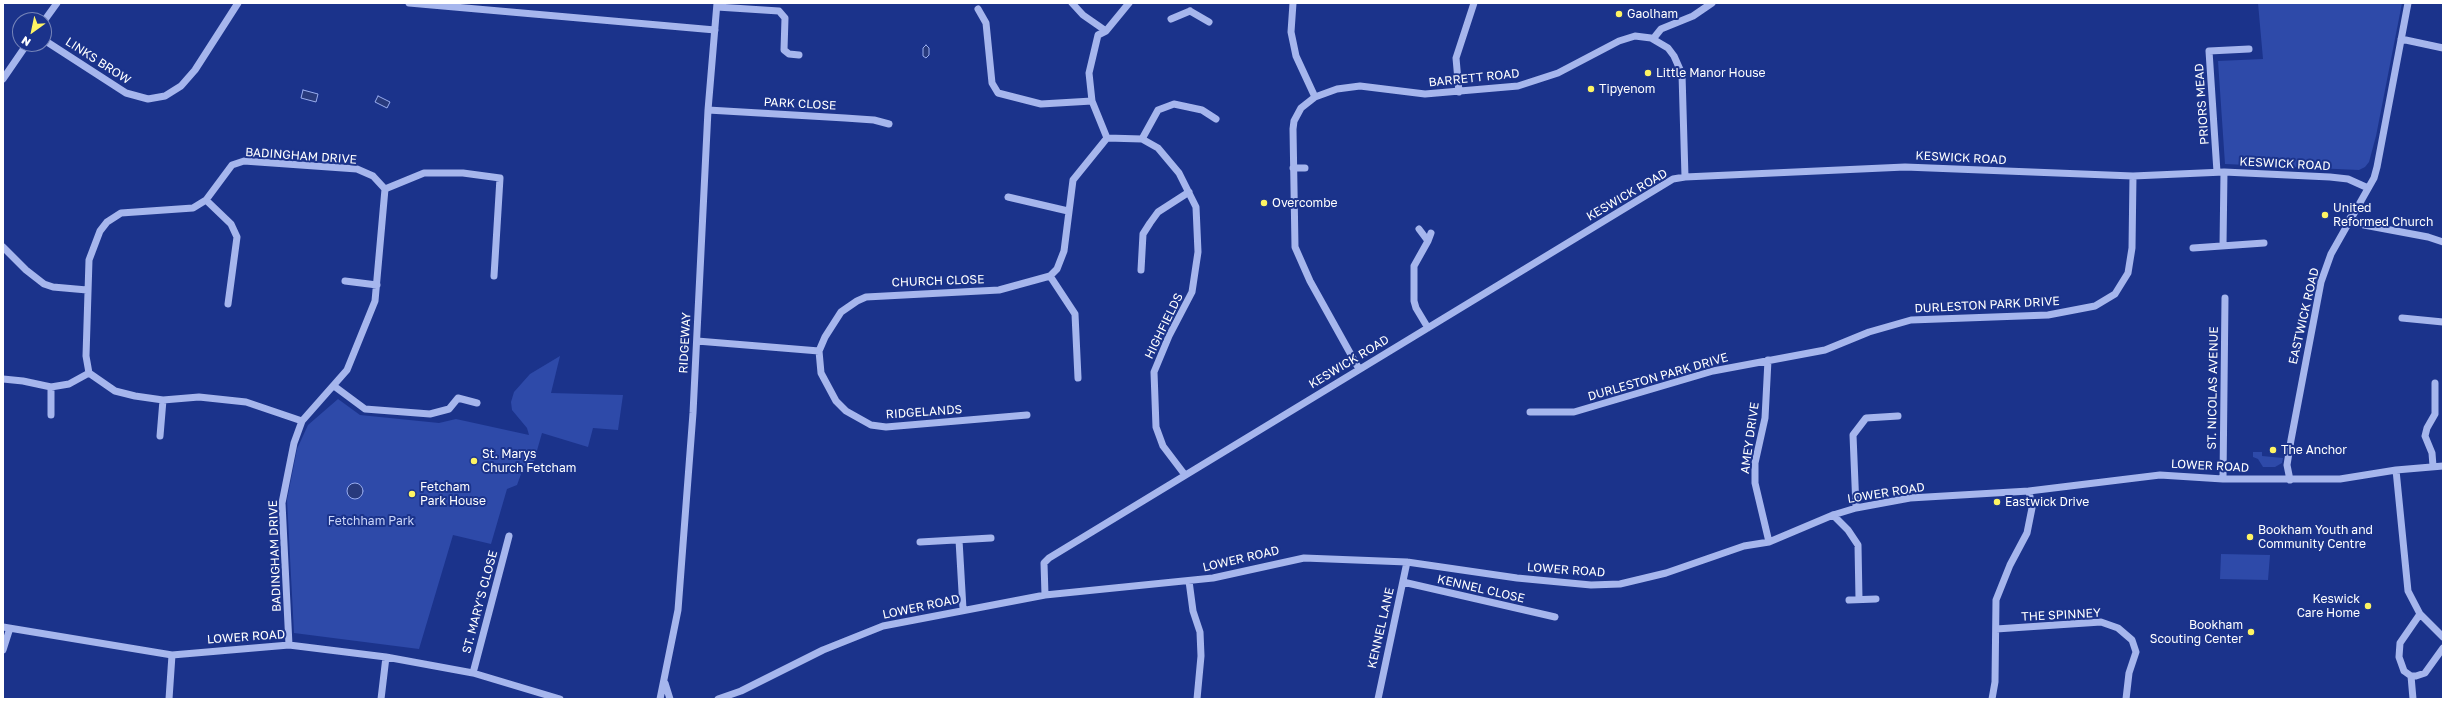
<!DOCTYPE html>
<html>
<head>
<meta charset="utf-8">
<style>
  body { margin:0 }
  #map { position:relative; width:2446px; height:702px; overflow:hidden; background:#1b338b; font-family:"Golos Text",sans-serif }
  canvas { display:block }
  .frame { position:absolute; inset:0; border:4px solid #fff; pointer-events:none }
  .north { position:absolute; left:12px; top:12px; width:40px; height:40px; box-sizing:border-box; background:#1b338b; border:1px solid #7685b9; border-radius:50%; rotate:213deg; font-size:11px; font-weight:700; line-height:16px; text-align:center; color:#fff }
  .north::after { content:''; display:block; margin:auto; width:14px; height:18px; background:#fef463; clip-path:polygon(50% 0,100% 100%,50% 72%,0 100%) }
</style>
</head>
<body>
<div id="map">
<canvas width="2446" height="702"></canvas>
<div class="frame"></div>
<div class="north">N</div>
</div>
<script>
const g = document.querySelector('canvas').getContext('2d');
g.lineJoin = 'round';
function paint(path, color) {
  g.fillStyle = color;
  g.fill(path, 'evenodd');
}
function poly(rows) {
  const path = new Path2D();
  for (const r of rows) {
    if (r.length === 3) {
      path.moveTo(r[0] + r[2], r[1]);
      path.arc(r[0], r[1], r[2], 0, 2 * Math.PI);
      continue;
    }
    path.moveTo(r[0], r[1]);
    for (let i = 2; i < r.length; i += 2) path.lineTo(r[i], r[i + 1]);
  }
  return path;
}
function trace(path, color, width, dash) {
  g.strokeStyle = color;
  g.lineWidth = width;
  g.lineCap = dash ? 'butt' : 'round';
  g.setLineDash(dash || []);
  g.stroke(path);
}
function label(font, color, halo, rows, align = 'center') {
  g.font = font + ' "Golos Text",sans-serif';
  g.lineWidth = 4;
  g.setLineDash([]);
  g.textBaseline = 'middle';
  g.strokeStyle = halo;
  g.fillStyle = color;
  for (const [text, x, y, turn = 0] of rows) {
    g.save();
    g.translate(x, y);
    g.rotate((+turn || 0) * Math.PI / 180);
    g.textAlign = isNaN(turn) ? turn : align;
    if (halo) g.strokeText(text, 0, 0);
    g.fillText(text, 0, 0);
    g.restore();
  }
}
paint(poly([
  [2258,3,2402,3,2376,136,2369,162,2365,167,2359,170,2225,164,2218,61,2263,59],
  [560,356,551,393,623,395,618,430,593,428,588,447,542,433,532,468,524,466,517,485,507,489,491,544,453,535,419,649,294,633,287,500,297,449,308,425,338,399,360,415,439,423,456,419,529,435,527,428,512,410,511,402,514,392,530,374],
  [2253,452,2262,452,2262,456,2283,458,2282,463,2275,467,2263,467,2258,459,2253,457],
  [2221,554,2270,555,2268,580,2220,579]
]), '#2e4aa9');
const water = poly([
  [926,45,929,48,929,55,926,58,923,56,923,48,926,45],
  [303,90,318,94,316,102,301,98,303,90],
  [378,96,390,102,387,108,375,102,378,96],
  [355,491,8]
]);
paint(water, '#283a7c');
trace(water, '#99adef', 1);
trace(poly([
  [409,3,715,30],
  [1072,3,1083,15,1106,31],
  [1293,3,1291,32,1296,56,1315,97],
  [717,7,779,11,785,18,784,50,789,54,799,55],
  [978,9,986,23,992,83,998,93,1041,104,1092,101],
  [1190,11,1209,22],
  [1171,19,1190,11],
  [44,21,57,3],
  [1653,39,1661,29,1693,16,1712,3],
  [2401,39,2443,48],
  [44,40,126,93,148,99,165,96,181,86,195,70,238,3],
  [3,79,27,44],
  [1459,92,1456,58,1474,3],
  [708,110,845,118,874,120,889,124],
  [1107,138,1142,139,1158,148,1179,173,1196,207,1198,252,1192,292,1169,336,1154,372,1156,427,1163,446,1185,475],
  [1107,138,1092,101,1089,73,1098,35,1106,31,1129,3],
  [1142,139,1158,110,1174,104,1202,110,1216,119],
  [1293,168,1305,168],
  [2217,172,2209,51,2249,49],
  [385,189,424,173,463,173,500,178,494,276],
  [1008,197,1068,211],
  [206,200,231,224,237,237,228,304],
  [2350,218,2364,225,2428,237,2443,242],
  [1419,229,1428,241,1414,266,1414,301,1416,308,1428,328],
  [1428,241,1431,233],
  [2223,246,2224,172],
  [3,247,26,270,44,284,53,287,87,290],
  [2193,248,2264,243],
  [1141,270,1143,234,1150,223,1158,212,1189,192],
  [1050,276,1075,314,1078,378],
  [345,281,377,285],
  [2402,318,2443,322],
  [697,341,819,351],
  [1768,360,1765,418,1755,463,1755,483,1769,542],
  [1359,369,1310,281,1295,247,1293,129,1294,121,1301,108,1315,97,1337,89,1360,86,1425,94,1518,86,1558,73,1619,41,1635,36,1651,38,1668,48,1674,56,1682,74,1685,177],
  [3,379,23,381,51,387,69,384,89,373],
  [334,386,365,409,430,414,449,409,458,398,477,403],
  [51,387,51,415],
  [1530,412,1574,412,1713,371,1825,350,1869,332,1911,320,2048,315,2095,306,2115,294,2128,273,2132,248,2133,176],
  [1027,415,886,427,871,425,846,411,836,401,821,373,819,351,825,337,841,312,857,301,866,297,999,290,1050,276,1057,269,1064,251,1073,180,1107,138],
  [160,436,163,400],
  [2433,466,2432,453,2425,436,2427,428,2435,414,2435,383],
  [2396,470,2408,591,2420,614,2443,637],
  [2223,479,2225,298],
  [2290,480,2287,465,2291,440,2321,282,2331,254,2374,178,2377,167,2408,3],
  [1856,508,1853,435,1866,418,1898,416],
  [1833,515,1848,530,1858,545,1859,599],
  [959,540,963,609],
  [920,542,991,538],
  [1189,581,1193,611,1200,632,1201,656,1197,699],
  [1403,582,1555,617],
  [1045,595,1044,563,1049,558,1673,179,1685,177,1905,167,2133,176,2224,172,2330,177,2348,179,2368,188],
  [1849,600,1876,599],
  [2420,614,2400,643,2399,657,2404,671,2411,676,2416,676,2425,673,2443,648],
  [3,627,172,655,289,645,386,657,473,673,560,699],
  [1996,629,2101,622,2118,628,2132,640,2136,652,2129,673,2126,699],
  [289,645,282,503,294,443,302,421,347,370,375,301,385,189,373,176,357,169,244,161,232,165,206,200,193,208,121,213,107,222,100,231,89,260,86,356,89,373,115,391,135,396,163,400,199,397,246,402,302,421],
  [3,650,10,628],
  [473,673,509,536],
  [2411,676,2413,699],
  [665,683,670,699],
  [169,699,172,655],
  [381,699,386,657],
  [660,699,678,610,693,413,708,110,717,3],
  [718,699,741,691,823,650,883,626,1045,595,1213,578,1304,558,1407,562,1517,578,1591,585,1620,584,1666,573,1744,546,1769,542,1833,515,1856,508,1910,498,2029,491,2160,475,2223,479,2340,479,2396,470,2443,466],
  [1378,699,1407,562],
  [1992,699,1995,682,1996,600,2010,565,2027,533,2032,508,2029,491]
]), '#a6b6ed', 7);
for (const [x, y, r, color] of [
  [1619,14,4,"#fef463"],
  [1648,73,4,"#fef463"],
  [1591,89,4,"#fef463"],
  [1264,203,4,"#fef463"],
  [2325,215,4,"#fef463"],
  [2273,450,4,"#fef463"],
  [474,461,4,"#fef463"],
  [412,494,4,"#fef463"],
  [1997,502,4,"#fef463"],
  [2250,537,4,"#fef463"],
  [2368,606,4,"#fef463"],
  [2251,632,4,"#fef463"]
]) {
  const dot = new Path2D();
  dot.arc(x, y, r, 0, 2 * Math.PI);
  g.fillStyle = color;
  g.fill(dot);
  trace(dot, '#1b338b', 1.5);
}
label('12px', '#fff', '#1b338b', [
  ["Gaolham",1627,14],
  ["Little Manor House",1656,73],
  ["Tipyenom",1599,89],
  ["Overcombe",1272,203],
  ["United",2333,208],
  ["Reformed Church",2333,222],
  ["The Anchor",2281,450],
  ["St. Marys",482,454],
  ["Church Fetcham",482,468],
  ["Fetcham",420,487],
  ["Park House",420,501],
  ["Eastwick Drive",2005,502],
  ["Bookham Youth and",2258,530],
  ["Community Centre",2258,544],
  ["Keswick",2360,599,"right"],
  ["Care Home",2360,613,"right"],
  ["Bookham",2243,625,"right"],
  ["Scouting Center",2243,639,"right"]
], 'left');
label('12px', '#fff', '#1b338b', [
  ["LINKS BROW",98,61,33],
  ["BARRETT ROAD",1474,78,-6],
  ["PARK CLOSE",800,104,3],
  ["PRIORS MEAD",2202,104,-94],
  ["BADINGHAM DRIVE",301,156,4],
  ["KESWICK ROAD",1961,158,3],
  ["KESWICK ROAD",2285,164,3],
  ["KESWICK ROAD",1627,195,-30],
  ["CHURCH CLOSE",938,281,-2],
  ["DURLESTON PARK DRIVE",1987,305,-3],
  ["EASTWICK ROAD",2304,316,-77],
  ["HIGHFIELDS",1164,326,-64],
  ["RIDGEWAY",685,343,-87],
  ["KESWICK ROAD",1349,362,-31],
  ["DURLESTON PARK DRIVE",1658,377,-16],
  ["ST. NICOLAS AVENUE",2213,388,-89],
  ["RIDGELANDS",924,412,-4],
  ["AMEY DRIVE",1750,438,-82],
  ["LOWER ROAD",2210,466,3],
  ["LOWER ROAD",1886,493,-9],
  ["BADINGHAM DRIVE",275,556,-92],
  ["LOWER ROAD",1241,559,-13],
  ["LOWER ROAD",1566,570,4],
  ["KENNEL CLOSE",1481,589,13],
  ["ST. MARY'S CLOSE",480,602,-75],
  ["LOWER ROAD",921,607,-12],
  ["THE SPINNEY",2061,615,-3],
  ["KENNEL LANE",1381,628,-77],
  ["LOWER ROAD",246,637,-4]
]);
label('12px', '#cbd6f9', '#1b338b', [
  ["Fetchham Park",371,521]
]);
</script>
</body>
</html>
